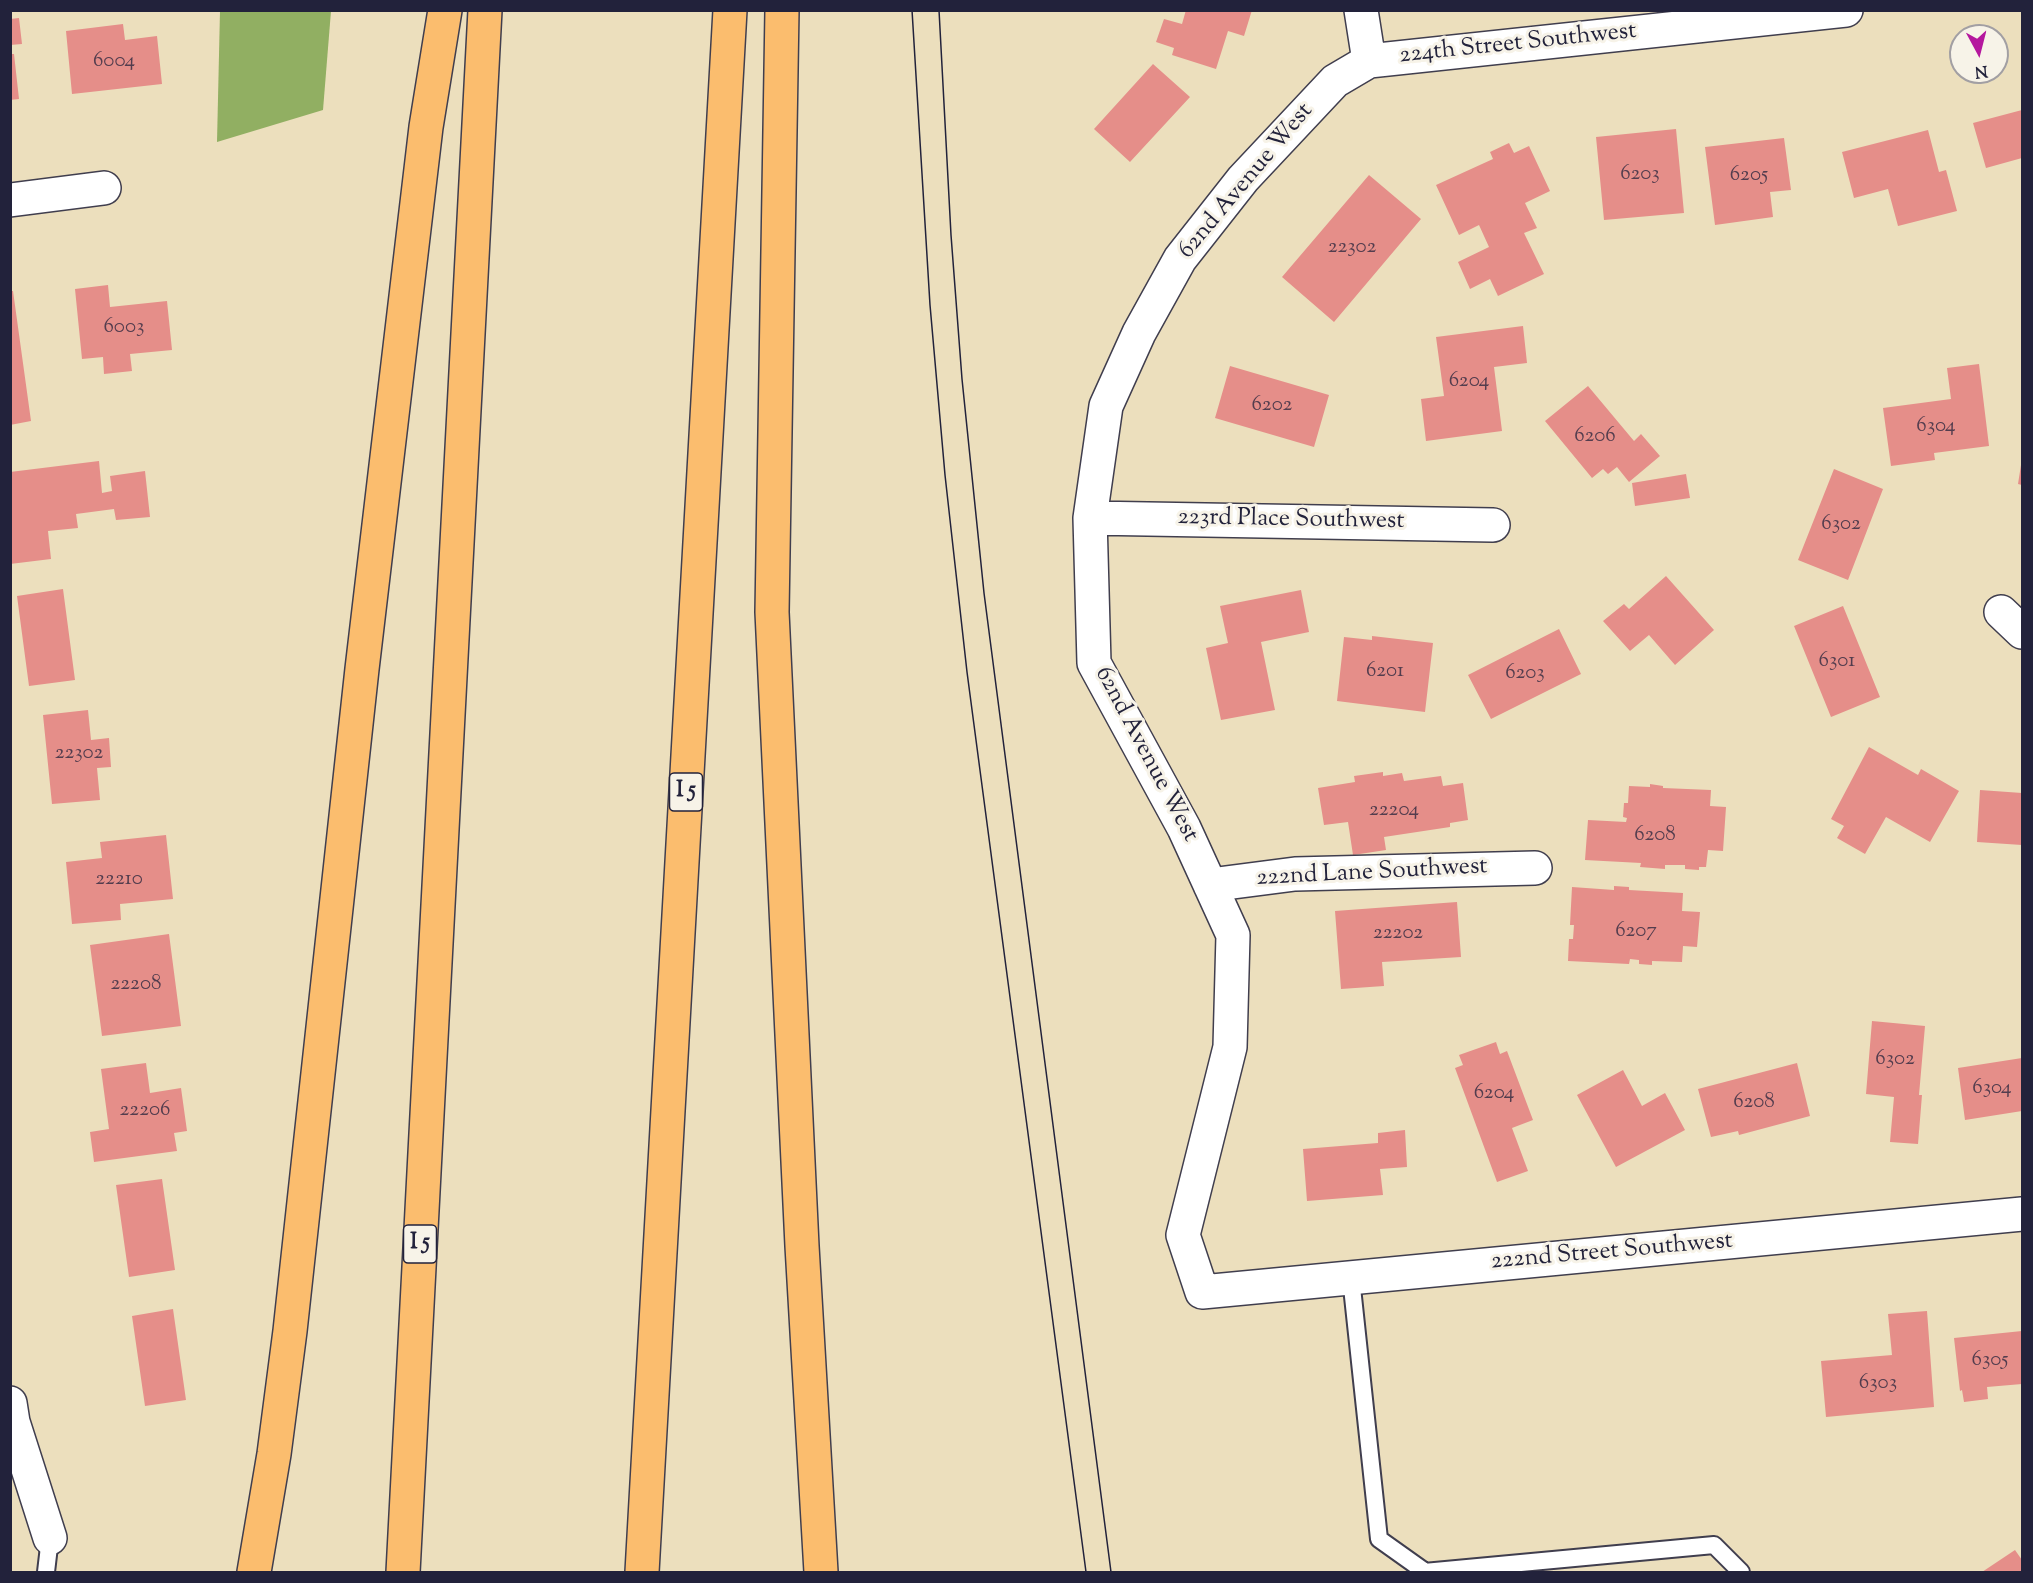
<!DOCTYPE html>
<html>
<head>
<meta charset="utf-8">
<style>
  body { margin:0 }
  #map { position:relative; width:2033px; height:1583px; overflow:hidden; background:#ecdfbd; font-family:"Sorts Mill Goudy",serif }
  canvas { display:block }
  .frame { position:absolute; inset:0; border:12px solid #22223b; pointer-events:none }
  .north { position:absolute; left:1949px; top:24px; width:60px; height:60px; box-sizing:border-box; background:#f7f3e8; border:2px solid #a29fa3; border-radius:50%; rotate:173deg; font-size:16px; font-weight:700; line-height:24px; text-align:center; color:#22223b }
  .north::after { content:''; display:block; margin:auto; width:21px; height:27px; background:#b5179e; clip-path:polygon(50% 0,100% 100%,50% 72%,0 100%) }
</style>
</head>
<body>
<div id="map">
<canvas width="2033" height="1583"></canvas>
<div class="frame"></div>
<div class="north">N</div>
</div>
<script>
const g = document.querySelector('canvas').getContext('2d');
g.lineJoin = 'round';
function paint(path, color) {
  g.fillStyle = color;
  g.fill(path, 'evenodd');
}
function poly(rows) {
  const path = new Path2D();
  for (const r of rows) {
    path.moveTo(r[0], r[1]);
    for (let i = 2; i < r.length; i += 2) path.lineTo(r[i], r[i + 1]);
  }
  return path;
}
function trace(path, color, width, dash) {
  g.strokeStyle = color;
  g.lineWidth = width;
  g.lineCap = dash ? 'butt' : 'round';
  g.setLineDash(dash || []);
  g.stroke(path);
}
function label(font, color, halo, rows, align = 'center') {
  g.font = font + ' "Sorts Mill Goudy",serif';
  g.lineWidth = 6;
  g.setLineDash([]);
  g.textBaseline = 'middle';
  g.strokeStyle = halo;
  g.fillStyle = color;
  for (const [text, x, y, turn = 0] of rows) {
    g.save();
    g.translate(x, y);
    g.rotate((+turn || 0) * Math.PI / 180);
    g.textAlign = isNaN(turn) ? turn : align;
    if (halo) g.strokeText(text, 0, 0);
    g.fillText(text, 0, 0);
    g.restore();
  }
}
paint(poly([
  [220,11,331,11,323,110,217,142]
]), '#91af62');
paint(poly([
  [1186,10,1252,10,1244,36,1228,31,1216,69,1172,55,1174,48,1156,42,1164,19,1182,24],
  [19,18,22,44,10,45,10,19],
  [123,24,125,40,157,36,162,84,72,94,66,31],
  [10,54,14,54,19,99,10,100],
  [1153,64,1190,97,1130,162,1094,129],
  [2022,110,2022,158,1986,168,1973,123],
  [1676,129,1684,213,1604,220,1596,137],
  [1928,130,1939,172,1946,170,1957,211,1898,226,1888,189,1854,198,1842,152],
  [1784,138,1791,190,1770,192,1773,217,1715,225,1705,147],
  [1509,143,1514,153,1529,146,1550,191,1525,203,1537,228,1524,233,1544,274,1498,296,1490,279,1470,289,1458,262,1489,247,1479,225,1459,235,1436,185,1493,159,1490,152],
  [1369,175,1421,219,1334,322,1282,277],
  [108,285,110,307,167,301,172,350,130,354,132,371,104,374,103,357,82,359,75,289],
  [10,291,13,291,31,421,10,425],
  [1523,326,1527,363,1494,367,1502,431,1426,441,1421,399,1444,396,1436,337],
  [1979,364,1989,446,1934,453,1935,460,1891,466,1883,408,1951,399,1947,368],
  [1230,366,1329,395,1314,447,1215,418],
  [1588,386,1634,441,1641,434,1660,456,1629,482,1617,467,1608,474,1603,469,1592,478,1545,421],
  [99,461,102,493,112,491,110,476,145,471,150,517,116,520,114,509,76,514,78,528,48,531,51,559,10,564,10,472],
  [2021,465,2022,465,2022,485,2018,484],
  [1834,469,1883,489,1848,580,1798,560],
  [1686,474,1690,498,1635,506,1632,483],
  [1666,576,1714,630,1675,665,1649,635,1630,651,1603,621,1624,604,1629,609],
  [63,589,75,680,29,686,17,596],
  [1301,590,1309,632,1261,642,1275,710,1221,720,1206,648,1228,643,1220,606],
  [1843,606,1880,697,1831,717,1794,626],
  [1559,629,1581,674,1491,719,1468,675],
  [1372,636,1433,643,1425,712,1337,701,1344,637,1372,640],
  [88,710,91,740,109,738,111,767,97,768,100,800,52,804,43,715],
  [1869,747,1918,775,1921,769,1959,791,1930,842,1886,817,1865,854,1837,838,1844,826,1831,819],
  [1383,772,1383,776,1402,773,1404,781,1441,776,1443,786,1463,783,1468,820,1450,823,1450,827,1384,837,1386,850,1353,855,1348,822,1324,825,1318,788,1355,782,1354,776],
  [1650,784,1663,786,1663,788,1711,790,1710,806,1726,807,1723,851,1708,850,1706,867,1699,867,1699,870,1685,869,1685,865,1665,865,1665,869,1640,867,1641,863,1585,860,1588,820,1626,822,1627,818,1623,817,1624,803,1628,803,1629,786,1650,787],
  [1980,790,2022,793,2022,845,1977,842],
  [166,835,173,899,120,904,121,920,72,924,66,862,102,858,100,842],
  [1614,886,1629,887,1629,890,1683,893,1682,911,1700,912,1697,947,1683,946,1682,962,1652,961,1652,965,1639,964,1639,960,1630,959,1629,964,1568,961,1569,939,1573,939,1574,925,1570,925,1572,887,1614,890],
  [1457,902,1461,957,1382,962,1384,986,1341,989,1335,911],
  [169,934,181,1026,102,1036,90,945],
  [1872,1021,1925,1026,1919,1095,1922,1095,1918,1144,1890,1142,1894,1097,1866,1094],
  [1496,1042,1500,1054,1507,1051,1533,1120,1512,1128,1528,1171,1497,1182,1455,1068,1463,1065,1459,1055],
  [2022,1058,2022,1111,1965,1120,1958,1068],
  [146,1063,150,1093,181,1088,187,1131,174,1133,177,1151,94,1162,90,1132,109,1129,101,1069],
  [1797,1063,1810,1116,1739,1135,1738,1131,1711,1137,1698,1089],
  [1623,1070,1642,1106,1665,1093,1685,1130,1616,1167,1577,1095],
  [1405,1130,1407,1167,1380,1169,1383,1195,1307,1201,1303,1149,1378,1143,1378,1133],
  [162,1179,175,1270,129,1277,116,1185],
  [173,1309,186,1400,145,1406,132,1316],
  [1927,1311,1934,1407,1826,1417,1821,1361,1892,1355,1888,1314],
  [2022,1331,2022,1384,1987,1387,1988,1399,1964,1402,1962,1390,1960,1391,1954,1338],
  [2015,1550,2022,1560,2022,1572,1982,1572]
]), '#e58e89');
const service = poly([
  [1351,1278,1379,1539,1424,1571],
  [46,1572,50,1538],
  [1424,1572,1714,1545,1741,1572]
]);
const minor = poly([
  [1361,10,1369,61,1335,81,1243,179,1180,259,1139,333,1106,406,1090,518,1094,663,1184,828,1233,935,1230,1047,1183,1235,1202,1292,2022,1214],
  [1369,61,1846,10],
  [10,200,104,188],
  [1090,518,1493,525],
  [2001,612,2022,632],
  [1210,885,1295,874,1535,868],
  [10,1403,13,1422,50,1538]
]);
const motorway = poly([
  [782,10,772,612,802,1246,821,1572],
  [254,1572,274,1454,290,1331,362,669,426,127,445,10],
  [403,1572,485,10],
  [642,1572,730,10]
]);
trace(service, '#403e4e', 20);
trace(minor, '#403e4e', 36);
trace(motorway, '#403e4e', 36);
trace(service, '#fff', 16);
trace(minor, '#fff', 33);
trace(motorway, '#fbbd6e', 33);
trace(poly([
  [912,10,930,305,945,475,967,672,1086,1572],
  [939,10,951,235,962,379,984,593,1111,1572]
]), '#22223b', 1.5);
label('21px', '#533d4e', null, [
  ["6004",114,62],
  ["6203",1640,175],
  ["6205",1749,176],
  ["22302",1352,248],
  ["6003",124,328],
  ["6204",1469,382],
  ["6202",1272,406],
  ["6304",1936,427],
  ["6206",1595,437],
  ["6302",1841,525],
  ["6301",1837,662],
  ["6201",1385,672],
  ["6203",1525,674],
  ["22302",79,754],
  ["22204",1394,811],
  ["6208",1655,836],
  ["22210",119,880],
  ["6207",1636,932],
  ["22202",1398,934],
  ["22208",136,985],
  ["6302",1895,1060],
  ["6304",1992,1089],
  ["6204",1494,1094],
  ["6208",1754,1103],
  ["22206",145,1111],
  ["6305",1990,1361],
  ["6303",1878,1384]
]);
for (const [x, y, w] of [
  [686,792,33],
  [420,1244,33]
]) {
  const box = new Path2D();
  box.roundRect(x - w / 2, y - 19, w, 38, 4.5);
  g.fillStyle = '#f7f3e8';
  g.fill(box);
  trace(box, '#22223b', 1.5);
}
label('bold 22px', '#22223b', null, [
  ["I 5",686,792],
  ["I 5",420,1244]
]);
label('24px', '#22223b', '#f7f3e8', [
  ["224th Street Southwest",1518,45,-6],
  ["62nd Avenue West",1247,182,-50],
  ["223rd Place Southwest",1291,521,1],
  ["62nd Avenue West",1145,755,62],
  ["222nd Lane Southwest",1372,874,-3],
  ["222nd Street Southwest",1612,1253,-5]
]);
</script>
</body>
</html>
